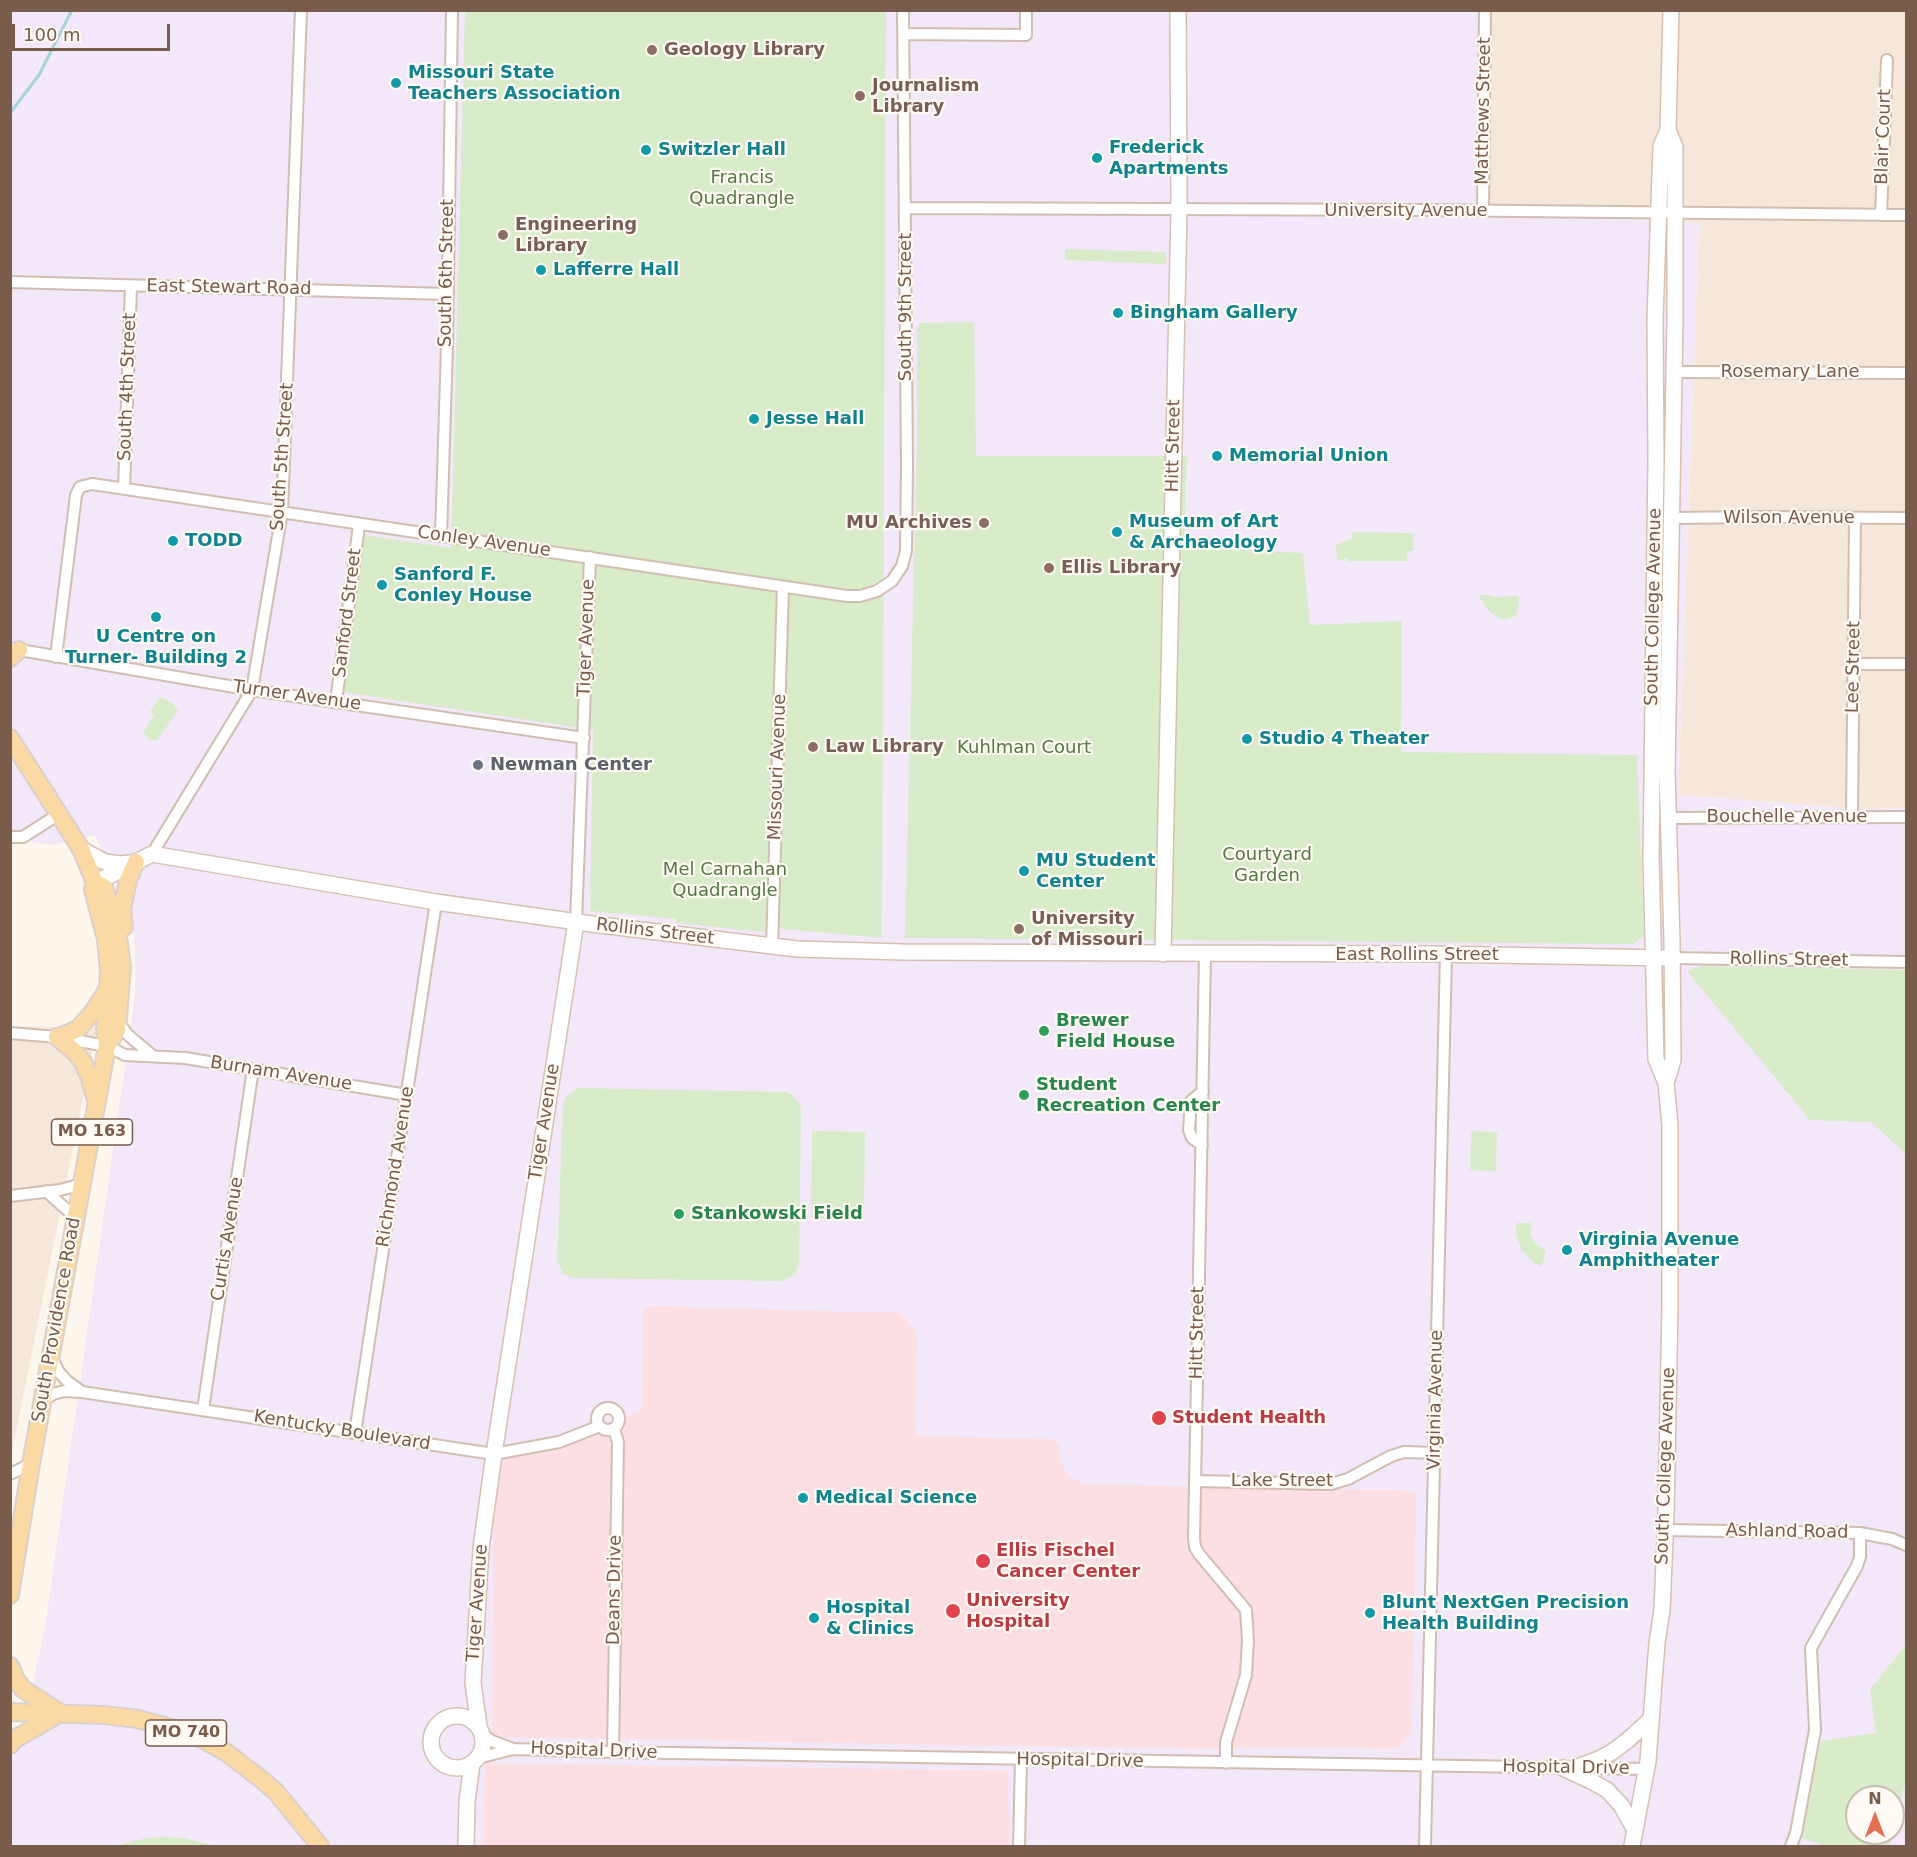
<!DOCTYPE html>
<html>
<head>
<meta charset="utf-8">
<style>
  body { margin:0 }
  #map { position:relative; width:1917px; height:1857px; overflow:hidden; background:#fdf6ec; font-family:"DejaVu Sans",sans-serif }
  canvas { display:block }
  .frame { position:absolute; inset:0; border:12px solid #7a5c4d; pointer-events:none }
  .north { position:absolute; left:1845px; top:1785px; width:60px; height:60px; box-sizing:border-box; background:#fffaf3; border:2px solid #cabbb1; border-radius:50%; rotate:0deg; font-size:16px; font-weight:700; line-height:24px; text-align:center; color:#7a5c4d }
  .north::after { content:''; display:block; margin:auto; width:21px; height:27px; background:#e76f51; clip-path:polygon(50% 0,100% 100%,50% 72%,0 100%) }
  .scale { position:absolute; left:12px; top:24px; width:158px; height:27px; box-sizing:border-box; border:3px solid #7a5c4d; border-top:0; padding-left:8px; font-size:18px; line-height:21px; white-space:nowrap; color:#7a5c4d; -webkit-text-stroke:4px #fffaf3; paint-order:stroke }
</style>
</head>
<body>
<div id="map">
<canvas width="1917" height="1857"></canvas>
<div class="frame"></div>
<div class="north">N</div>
<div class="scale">100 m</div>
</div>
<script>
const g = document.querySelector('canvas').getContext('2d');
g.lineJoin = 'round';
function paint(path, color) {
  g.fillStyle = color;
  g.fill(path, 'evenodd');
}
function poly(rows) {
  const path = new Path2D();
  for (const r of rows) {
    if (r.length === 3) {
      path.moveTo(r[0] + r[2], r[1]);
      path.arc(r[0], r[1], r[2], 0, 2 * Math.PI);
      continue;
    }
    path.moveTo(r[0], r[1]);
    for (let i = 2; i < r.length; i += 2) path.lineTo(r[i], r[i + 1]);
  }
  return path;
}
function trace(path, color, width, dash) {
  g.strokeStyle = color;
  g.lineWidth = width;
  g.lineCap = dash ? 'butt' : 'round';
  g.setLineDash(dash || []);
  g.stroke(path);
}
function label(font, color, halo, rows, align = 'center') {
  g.font = font + ' "DejaVu Sans",sans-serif';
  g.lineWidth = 4.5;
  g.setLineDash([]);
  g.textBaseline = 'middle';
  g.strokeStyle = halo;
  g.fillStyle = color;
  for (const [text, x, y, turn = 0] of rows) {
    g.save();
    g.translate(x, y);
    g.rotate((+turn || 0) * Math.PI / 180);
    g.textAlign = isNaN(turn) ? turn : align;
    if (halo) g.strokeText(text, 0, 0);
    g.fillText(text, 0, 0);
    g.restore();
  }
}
paint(poly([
  [1484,11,1906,11,1906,808,1860,809,1678,795,1699,223,1480,211],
  [11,1026,97,1028,11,1458]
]), '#f5e8da');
paint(poly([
  [11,11,1484,11,1480,210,1699,223,1678,795,1860,809,1906,808,1906,1846,11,1846,11,1757,15,1757,44,1634,135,996,135,945,130,914,95,835,53,845,11,839],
  [1857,1797,1893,1797,1893,1833,1857,1833]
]), '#f3e8fa');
paint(poly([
  [649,1306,900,1313,917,1332,916,1436,1051,1439,1056,1442,1060,1448,1061,1464,1067,1473,1075,1480,1083,1484,1416,1491,1412,1731,1399,1749,1258,1748,1196,1749,492,1737,494,1454,559,1442,642,1411,643,1309],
  [485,1763,1007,1771,1010,1846,483,1846]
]), '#fbdfe3');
paint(poly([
  [465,11,886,11,882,938,773,928,772,932,762,932,676,923,676,919,590,911,593,730,342,692,364,535,451,548],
  [1065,249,1166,252,1166,264,1065,260],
  [974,322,976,456,1187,456,1184,547,1303,553,1310,625,1402,621,1401,752,1637,755,1644,936,1633,944,905,938,917,439,917,329,920,323],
  [1352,532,1413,533,1413,551,1407,551,1407,561,1348,561,1347,558,1344,559,1344,560,1337,560,1336,545,1352,538],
  [1479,595,1490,595,1494,597,1519,596,1518,609,1516,616,1503,620,1491,613,1486,608],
  [160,697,172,703,178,711,157,740,150,740,143,732,154,716,150,712],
  [1702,966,1906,970,1906,1154,1871,1122,1810,1120,1687,971],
  [579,1088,787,1092,793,1096,800,1104,801,1110,799,1264,795,1275,782,1281,572,1278,563,1274,557,1260,563,1104,567,1096,574,1090],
  [812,1131,865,1132,864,1219,811,1218],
  [1471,1131,1497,1132,1496,1171,1470,1170],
  [1516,1223,1532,1223,1530,1234,1533,1241,1537,1245,1546,1251,1542,1266,1534,1263,1522,1251,1516,1235],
  [1906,1644,1906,1779,1893,1829,1893,1797,1857,1797,1857,1833,1892,1833,1888,1846,1822,1846,1820,1844,1799,1837,1821,1741,1876,1733,1870,1690],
  [161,1837,183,1838,215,1846,115,1846,142,1839]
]), '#d8ecc9');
trace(poly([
  [10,113,39,75,72,10]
]), '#a5d3da', 3);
const street = poly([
  [904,34,1026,35,1026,10],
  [905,208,1421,210,1906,215],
  [1483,211,1485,10],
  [1881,215,1887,60],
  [10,282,447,294],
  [1673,372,1906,373],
  [124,488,131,286],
  [1672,518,1761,517,1906,518],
  [441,536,447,346,452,10],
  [14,649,252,690,584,738],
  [56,657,76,495,80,487,92,484,847,596,860,596,877,591,892,581,902,566,906,551,907,466,903,10],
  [1854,664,1906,664],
  [336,702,359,525],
  [1852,816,1855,518],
  [1668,818,1906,817],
  [10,837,23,837,59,814],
  [152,854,252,690,282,512,301,10],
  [576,922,590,557],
  [772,947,783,587],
  [1205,954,1194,1539,1195,1547,1199,1554,1246,1610,1248,1640,1246,1675,1226,1742,1226,1763],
  [1672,958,1906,962],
  [118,1022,128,1035,153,1056],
  [10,1033,57,1037,107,1046,125,1055,185,1058,407,1095],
  [1202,1145,1192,1138,1189,1130,1191,1101,1203,1091],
  [46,1191,76,1218],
  [10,1196,60,1190,82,1184],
  [51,1357,59,1372,67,1381,82,1392],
  [43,1401,53,1394,64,1391,82,1392,494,1454,559,1442,600,1426],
  [608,1419,11],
  [203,1410,253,1069],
  [355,1433,436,902],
  [10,1474,31,1464],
  [1195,1481,1331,1484,1348,1479,1391,1456,1404,1452,1435,1453],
  [1665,1530,1860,1533,1892,1539,1906,1545],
  [482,1734,492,1741,513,1749],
  [613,1752,618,1442,614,1429],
  [478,1758,513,1749,613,1752,1646,1769],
  [1019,1846,1021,1760],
  [1425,1846,1446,954],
  [1791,1846,1796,1833,1815,1730,1811,1648,1857,1566,1860,1557,1860,1533]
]);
const secondary = poly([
  [81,849,105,862,120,864,130,863],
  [95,883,152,854,436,902,592,924,797,949,903,952,1432,954,1672,958],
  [1163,954,1179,210,1178,10],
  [1666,1083,1673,1060,1672,941,1667,771,1675,319,1675,147,1668,130,1671,10],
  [457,1742,26],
  [479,1726,473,1683,481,1548,494,1454,576,922],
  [1563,1768,1591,1781,1607,1790,1621,1805,1635,1830],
  [1575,1768,1599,1759,1612,1752,1628,1740,1651,1719],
  [466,1846,467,1802,472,1763],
  [1632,1846,1648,1761,1657,1643,1662,1610,1666,1515,1670,1305,1670,1125,1666,1083,1656,1059,1651,858,1656,461,1655,319,1661,146,1668,130]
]);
const primary = poly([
  [10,658,19,650],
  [10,738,81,849,95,883,93,890,106,939,109,971,105,1029,107,1046,31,1464,10,1595],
  [95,883,104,887,118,937,122,967,117,1030,107,1046],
  [124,927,122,909,128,880,136,862],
  [57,1037,74,1051,83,1062,90,1078,95,1097],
  [57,1037,64,1035,78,1029,93,1012,106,992],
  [10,1666,16,1679,23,1689,60,1713,15,1739,10,1745],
  [10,1712,104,1715,138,1719,179,1730,204,1740,227,1753,261,1779,276,1792,320,1846]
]);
trace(street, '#d1beb0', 14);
trace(secondary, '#d6c0b0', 18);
trace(primary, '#dad1cd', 20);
trace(street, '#fff', 10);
trace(secondary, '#fff', 15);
trace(primary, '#fbd9a5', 16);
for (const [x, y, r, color] of [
  [652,50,6,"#8d6e63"],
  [396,83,6,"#0f9aa8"],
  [860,96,6,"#8d6e63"],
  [646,150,6,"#0f9aa8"],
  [1097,158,6,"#0f9aa8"],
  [503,235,6,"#8d6e63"],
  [541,270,6,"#0f9aa8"],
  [1118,313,6,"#0f9aa8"],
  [754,419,6,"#0f9aa8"],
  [1217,456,6,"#0f9aa8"],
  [984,523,6,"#8d6e63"],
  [1117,532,6,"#0f9aa8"],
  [173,541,6,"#0f9aa8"],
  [1049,568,6,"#8d6e63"],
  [382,585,6,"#0f9aa8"],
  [156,617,6,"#0f9aa8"],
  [1247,739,6,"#0f9aa8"],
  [813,747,6,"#8d6e63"],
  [478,765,6,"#6b7280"],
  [1024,871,6,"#0f9aa8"],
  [1019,929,6,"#8d6e63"],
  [1044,1031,6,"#2e9e5b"],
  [1024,1095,6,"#2e9e5b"],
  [679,1214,6,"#2e9e5b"],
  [1567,1250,6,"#0f9aa8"],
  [1159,1418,8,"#e0444e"],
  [803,1498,6,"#0f9aa8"],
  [983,1561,8,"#e0444e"],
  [953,1611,8,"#e0444e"],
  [1370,1613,6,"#0f9aa8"],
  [814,1618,6,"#0f9aa8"]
]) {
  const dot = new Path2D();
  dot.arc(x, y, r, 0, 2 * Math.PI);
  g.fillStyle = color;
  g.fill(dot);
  trace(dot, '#fffaf3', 2);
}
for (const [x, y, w] of [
  [92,1132,81],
  [186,1733,81]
]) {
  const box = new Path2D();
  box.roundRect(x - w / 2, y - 13, w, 26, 4.5);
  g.fillStyle = '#fffaf3';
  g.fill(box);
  trace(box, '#7a5c4d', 1.5);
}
label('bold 16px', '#7a5c4d', null, [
  ["MO 163",92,1132],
  ["MO 740",186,1733]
]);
label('bold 18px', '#785e54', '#fffaf3', [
  ["Geology Library",664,50],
  ["Journalism",872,86],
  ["Library",872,107],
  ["Engineering",515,225],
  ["Library",515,246],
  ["MU Archives",972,523,"right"],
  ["Ellis Library",1061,568],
  ["Law Library",825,747],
  ["University",1031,919],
  ["of Missouri",1031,940]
], 'left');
label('bold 18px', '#0d838f', '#fffaf3', [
  ["Missouri State",408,73],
  ["Teachers Association",408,94],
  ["Frederick",1109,148],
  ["Apartments",1109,169],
  ["Switzler Hall",658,150],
  ["Lafferre Hall",553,270],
  ["Bingham Gallery",1130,313],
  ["Jesse Hall",766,419],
  ["Memorial Union",1229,456],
  ["Museum of Art",1129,522],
  ["& Archaeology",1129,543],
  ["TODD",185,541],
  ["Sanford F.",394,575],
  ["Conley House",394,596],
  ["U Centre on",156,637,"center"],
  ["Turner- Building 2",156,658,"center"],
  ["Studio 4 Theater",1259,739],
  ["MU Student",1036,861],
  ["Center",1036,882],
  ["Virginia Avenue",1579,1240],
  ["Amphitheater",1579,1261],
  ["Medical Science",815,1498],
  ["Blunt NextGen Precision",1382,1603],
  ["Health Building",1382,1624],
  ["Hospital",826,1608],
  ["& Clinics",826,1629]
], 'left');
label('18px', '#7a5c4d', '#fffaf3', [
  ["Matthews Street",1484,111,-89],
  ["Blair Court",1884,137,-88],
  ["University Avenue",1406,211],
  ["South 6th Street",447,273,-89],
  ["East Stewart Road",229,288,1],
  ["South 9th Street",906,307,-90],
  ["Rosemary Lane",1790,372],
  ["South 4th Street",128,387,-88],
  ["Hitt Street",1174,446,-89],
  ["South 5th Street",283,457,-86],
  ["Wilson Avenue",1789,518],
  ["Conley Avenue",484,542,8],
  ["South College Avenue",1654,607,-89],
  ["Sanford Street",348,613,-83],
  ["Tiger Avenue",587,638,-88],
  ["Lee Street",1854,667,-89],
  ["Turner Avenue",297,696,8],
  ["Missouri Avenue",778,767,-88],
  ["Bouchelle Avenue",1787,817],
  ["Rollins Street",655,932,7],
  ["East Rollins Street",1417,955],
  ["Rollins Street",1789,960,1],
  ["Burnam Avenue",281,1074,9],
  ["Tiger Avenue",545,1122,-81],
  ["Richmond Avenue",396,1167,-81],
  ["Curtis Avenue",228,1239,-81],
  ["South Providence Road",57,1320,-80],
  ["Hitt Street",1198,1333,-89],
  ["Virginia Avenue",1436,1400,-89],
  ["Kentucky Boulevard",342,1431,9],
  ["South College Avenue",1666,1466,-88],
  ["Lake Street",1282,1481],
  ["Ashland Road",1787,1532,1],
  ["Deans Drive",615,1590,-89],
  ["Tiger Avenue",478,1603,-86],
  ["Hospital Drive",594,1751,2],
  ["Hospital Drive",1080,1761,1],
  ["Hospital Drive",1566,1768,1]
]);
label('18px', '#537a41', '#fffaf3', [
  ["Francis",742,178],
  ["Quadrangle",742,199],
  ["Kuhlman Court",1024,748],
  ["Courtyard",1267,855],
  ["Garden",1267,876],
  ["Mel Carnahan",725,870],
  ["Quadrangle",725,891]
]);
label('bold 18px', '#5b616d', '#fffaf3', [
  ["Newman Center",490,765]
], 'left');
label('bold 18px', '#27864d', '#fffaf3', [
  ["Brewer",1056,1021],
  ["Field House",1056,1042],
  ["Student",1036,1085],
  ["Recreation Center",1036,1106],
  ["Stankowski Field",691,1214]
], 'left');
label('bold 18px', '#be3a42', '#fffaf3', [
  ["Student Health",1172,1418],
  ["Ellis Fischel",996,1551],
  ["Cancer Center",996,1572],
  ["University",966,1601],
  ["Hospital",966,1622]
], 'left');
</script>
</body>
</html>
